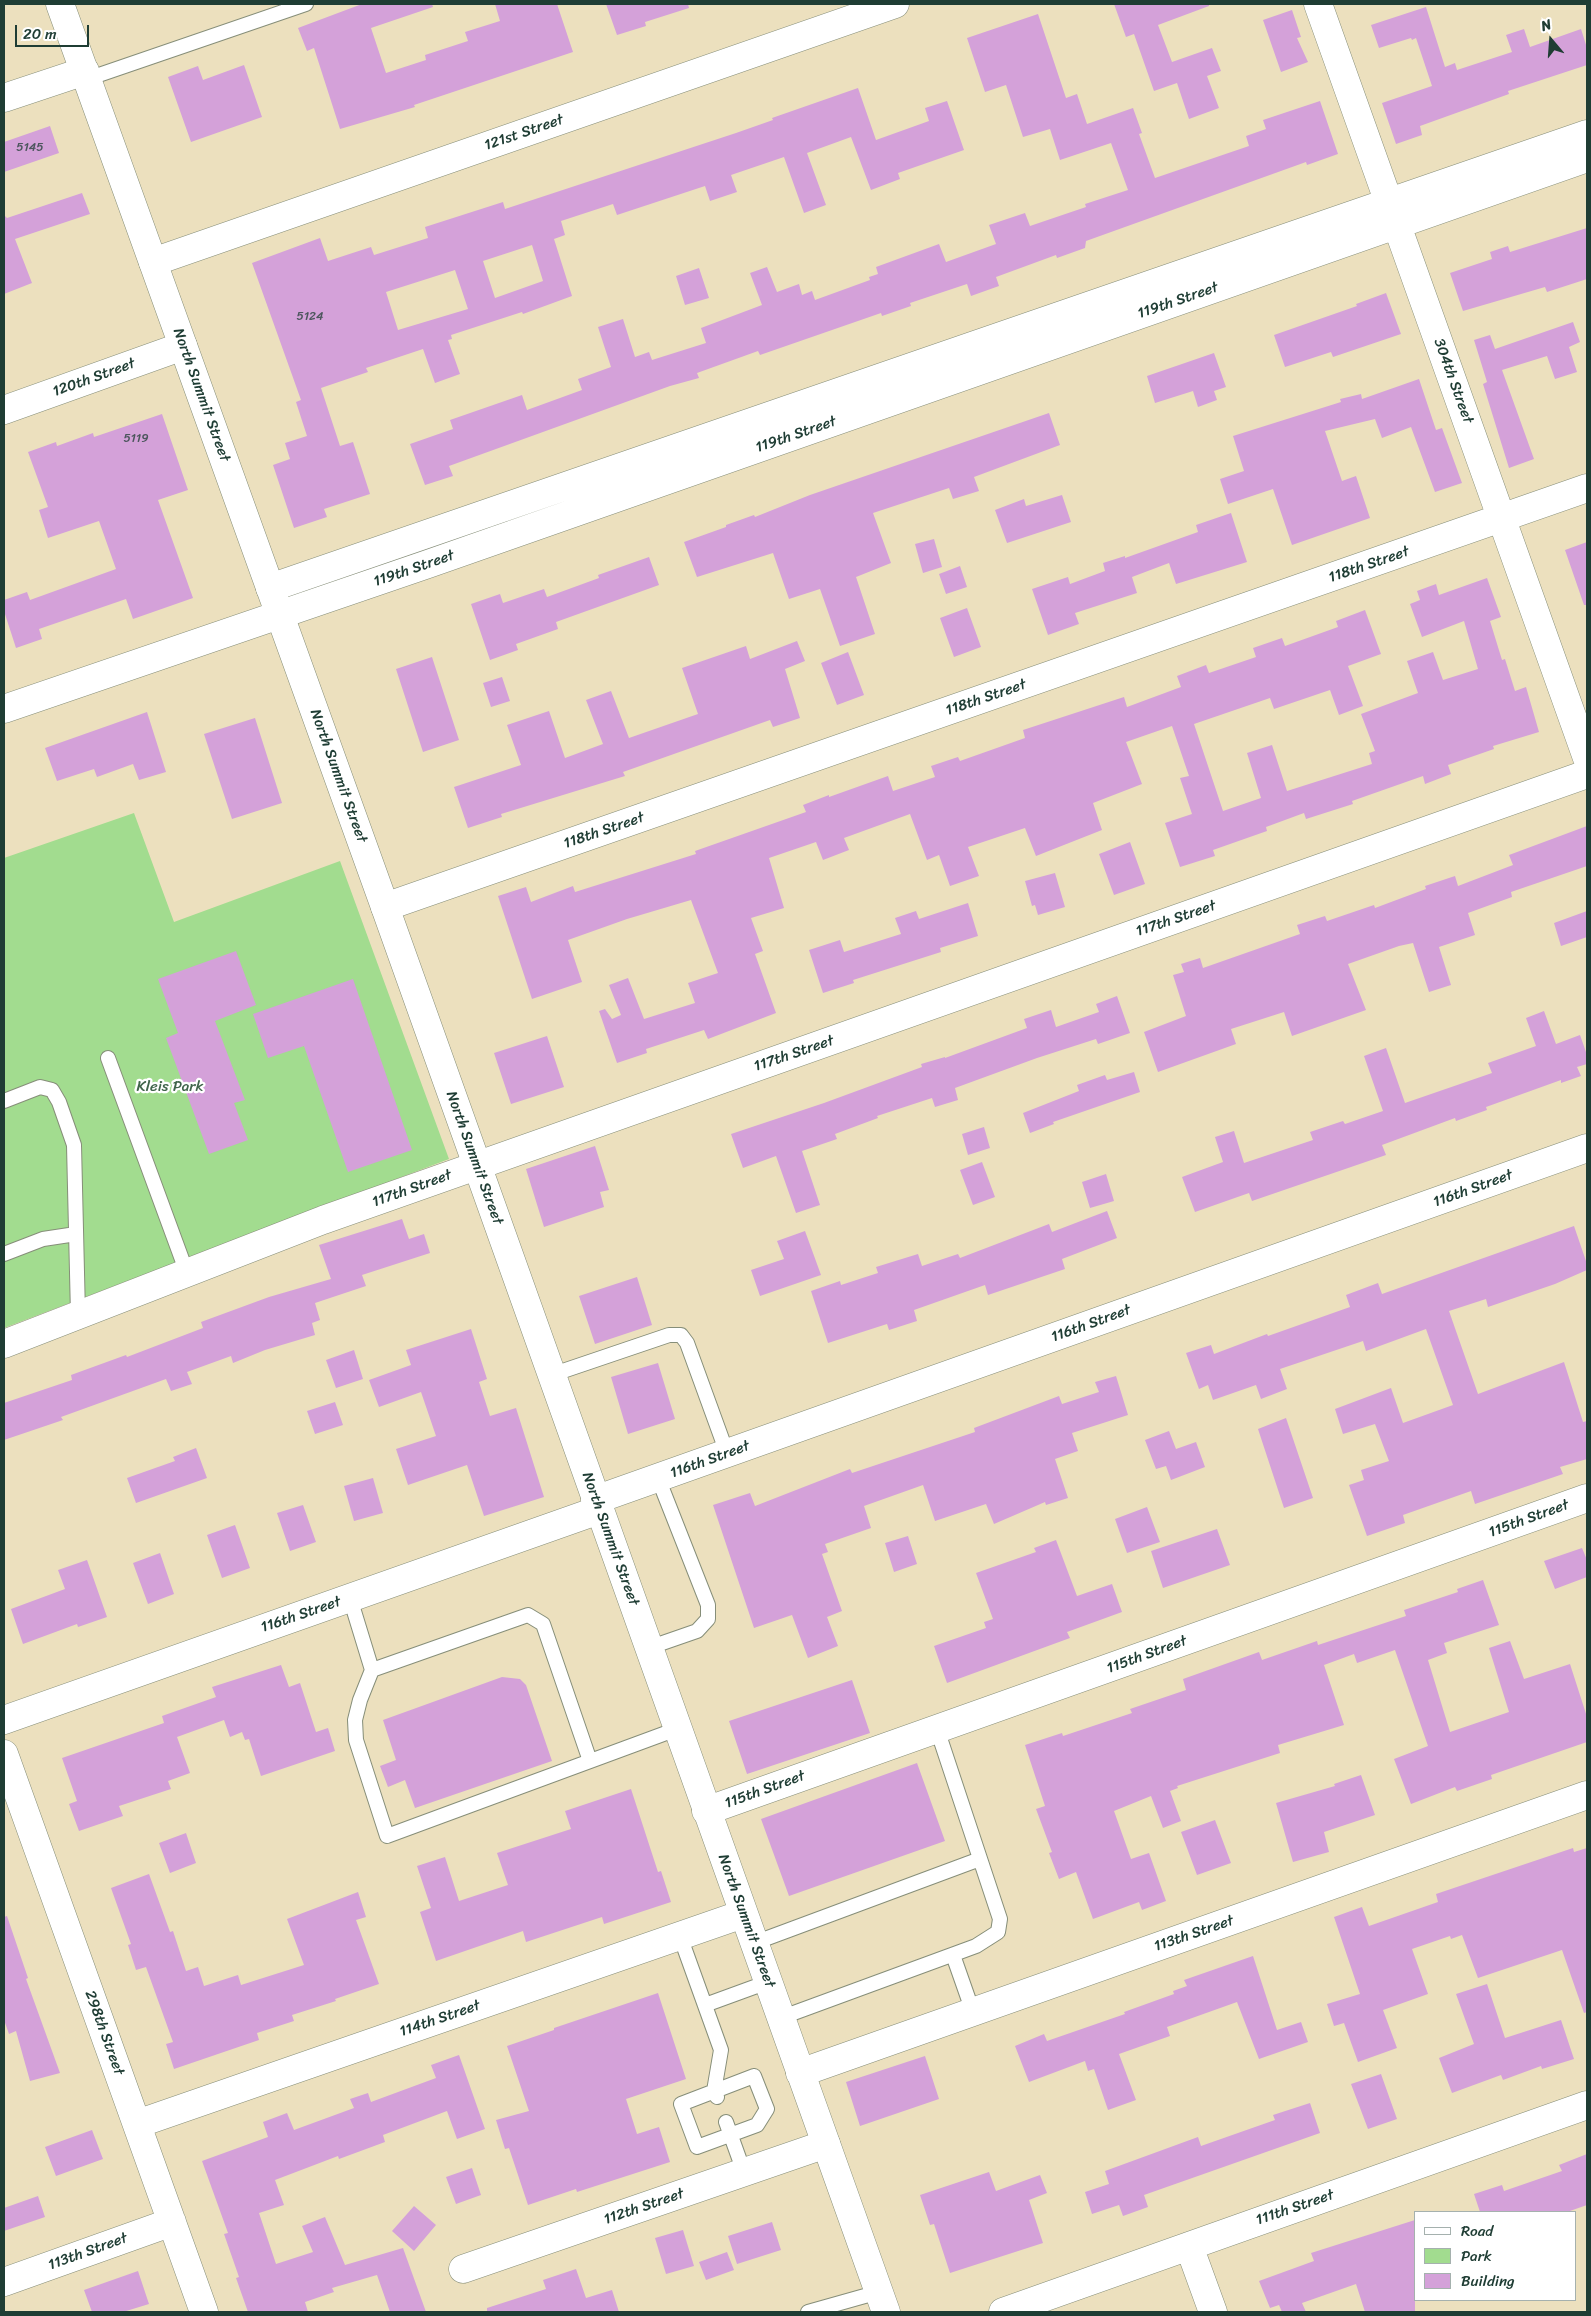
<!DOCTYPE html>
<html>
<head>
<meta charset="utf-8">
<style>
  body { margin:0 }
  #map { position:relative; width:1591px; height:2316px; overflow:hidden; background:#ece0be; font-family:Sriracha,sans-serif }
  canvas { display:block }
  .frame { position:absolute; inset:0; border:5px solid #1f3d34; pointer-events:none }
  .legend { position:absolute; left:1414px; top:2211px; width:162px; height:90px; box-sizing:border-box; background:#fff; border:1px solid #a5b1ae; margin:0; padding:6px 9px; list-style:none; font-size:15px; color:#1f3d34 }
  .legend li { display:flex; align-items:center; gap:10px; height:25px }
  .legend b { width:25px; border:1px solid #a5b1ae }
  .north { position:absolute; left:1526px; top:15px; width:50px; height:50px; -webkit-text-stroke:4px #fff; paint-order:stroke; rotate:342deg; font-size:14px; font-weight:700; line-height:20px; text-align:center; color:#1f3d34 }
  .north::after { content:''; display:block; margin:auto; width:18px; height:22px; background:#1f3d34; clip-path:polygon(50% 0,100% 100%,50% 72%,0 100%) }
  .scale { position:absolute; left:15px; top:25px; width:74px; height:22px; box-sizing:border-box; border:2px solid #1f3d34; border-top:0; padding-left:6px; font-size:15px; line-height:18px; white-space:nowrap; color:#1f3d34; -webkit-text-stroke:4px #fff; paint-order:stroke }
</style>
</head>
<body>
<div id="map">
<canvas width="1591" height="2316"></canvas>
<div class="frame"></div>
<ul class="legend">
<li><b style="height:6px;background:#fff"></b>Road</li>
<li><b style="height:14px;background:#a2dc8f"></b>Park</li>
<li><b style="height:14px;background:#d4a1d9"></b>Building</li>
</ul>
<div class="north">N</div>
<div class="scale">20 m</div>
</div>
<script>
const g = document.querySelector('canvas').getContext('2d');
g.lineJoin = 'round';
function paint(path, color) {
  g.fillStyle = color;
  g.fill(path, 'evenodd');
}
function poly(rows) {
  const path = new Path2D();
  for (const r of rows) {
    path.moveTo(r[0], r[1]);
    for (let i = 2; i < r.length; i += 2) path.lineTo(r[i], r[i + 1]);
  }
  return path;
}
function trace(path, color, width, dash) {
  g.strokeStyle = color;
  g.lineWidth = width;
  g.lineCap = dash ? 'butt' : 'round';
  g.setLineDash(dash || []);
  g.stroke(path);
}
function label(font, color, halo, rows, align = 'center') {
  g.font = font + ' Sriracha,sans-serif';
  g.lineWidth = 4.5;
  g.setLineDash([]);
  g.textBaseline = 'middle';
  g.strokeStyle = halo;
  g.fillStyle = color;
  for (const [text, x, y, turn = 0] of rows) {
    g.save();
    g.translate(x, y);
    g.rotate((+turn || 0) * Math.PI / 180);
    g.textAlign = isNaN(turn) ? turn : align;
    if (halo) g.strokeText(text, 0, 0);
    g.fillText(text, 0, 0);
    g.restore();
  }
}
paint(poly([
  [134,813,174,922,340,861,449,1159,4,1328,4,858]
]), '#a2dc8f');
paint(poly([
  [362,4,432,4,433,7,371,28,386,73,426,60,425,55,468,41,465,32,500,21,495,4,557,4,573,52,414,105,415,107,340,129,314,48,307,51,298,28],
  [606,4,688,4,689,8,645,22,646,26,617,35],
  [1114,4,1209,4,1209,6,1158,25,1172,62,1212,48,1221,71,1207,76,1219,108,1189,119,1177,83,1154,91,1134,34,1126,37],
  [1426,7,1445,67,1455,63,1457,70,1512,52,1506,35,1524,29,1530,47,1581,29,1587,48,1587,65,1508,91,1509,94,1420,126,1422,135,1396,144,1382,103,1432,86,1416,38,1412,40,1411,38,1379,48,1371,25],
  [1292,10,1301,37,1297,38,1308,62,1281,72,1263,20],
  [1038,14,1066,98,1077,94,1087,124,1133,108,1142,133,1139,134,1155,178,1249,146,1246,136,1266,129,1263,120,1320,101,1338,154,1307,165,1306,162,1086,241,1085,248,1057,258,1056,255,996,277,999,286,971,296,967,284,910,303,911,306,882,316,881,313,760,355,758,351,697,373,699,378,670,386,449,466,453,476,425,485,410,444,453,429,450,420,522,395,527,410,582,390,578,379,611,367,598,327,623,319,635,357,649,352,652,360,706,343,701,328,762,305,750,273,767,267,777,292,799,284,802,295,812,291,815,300,870,280,869,277,878,274,876,267,939,244,946,262,996,244,989,225,1025,213,1030,226,1086,207,1085,204,1128,190,1111,143,1060,160,1050,129,1023,137,1006,85,985,92,967,38],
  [244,65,262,117,191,142,168,77,198,66,203,80],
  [858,88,876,140,929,121,925,108,947,101,964,150,898,173,900,179,871,190,851,137,807,153,826,205,804,213,784,157,731,175,737,192,710,201,705,186,617,215,613,204,561,221,565,235,554,239,572,296,523,314,522,312,451,335,452,339,448,340,460,374,435,383,423,349,366,368,368,372,321,388,340,446,353,442,370,494,324,509,327,517,294,528,273,465,290,459,285,443,307,436,296,402,301,400,252,263,320,238,328,261,371,247,374,255,428,238,425,227,503,202,505,209,736,133,773,120,772,118],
  [532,245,543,281,495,298,483,261],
  [455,270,468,309,398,330,386,292],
  [50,126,59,153,4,172,4,142],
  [82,193,90,214,15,239,32,283,4,294,4,215,7,218],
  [1587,228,1587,279,1547,292,1545,287,1463,311,1450,273,1492,259,1490,252,1508,246,1510,252],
  [699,268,709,298,685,305,676,276],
  [1386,293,1401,334,1333,357,1331,352,1285,367,1274,335,1357,306,1356,304],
  [1573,322,1580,342,1569,347,1577,372,1555,379,1547,356,1502,370,1534,459,1509,468,1483,384,1487,382,1474,340,1490,335,1495,349],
  [1214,353,1226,387,1214,391,1217,400,1198,407,1193,391,1155,403,1147,376],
  [1419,379,1436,430,1442,428,1462,483,1435,492,1411,427,1382,438,1375,419,1325,431,1342,481,1356,476,1370,518,1292,545,1273,489,1228,504,1220,479,1244,471,1233,436,1341,402,1340,399,1361,394,1362,399],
  [1049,413,1060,445,974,477,979,491,953,499,949,488,873,513,891,563,856,577,875,634,840,646,820,589,789,599,773,553,697,577,684,542,726,527,726,525,754,515,755,517,810,495],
  [162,414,188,490,158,500,193,598,133,619,126,599,39,629,42,639,16,648,4,611,4,600,27,592,30,600,116,569,99,521,48,538,39,510,48,507,28,452,56,442,57,446,93,433,94,437],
  [1062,495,1071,522,1007,543,995,510,1024,499,1026,506],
  [1231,513,1247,562,1176,584,1169,563,1132,577,1137,593,1075,613,1079,624,1048,635,1032,589,1068,577,1070,584,1105,571,1103,563,1125,556,1125,558,1198,532,1196,525],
  [934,539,942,567,923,573,915,544],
  [1587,542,1587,605,1584,605,1565,550],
  [649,557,659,585,556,622,558,629,516,644,518,650,490,660,471,604,500,594,503,603,544,589,547,597,599,578,598,575],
  [960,566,967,587,946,594,939,574],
  [1487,578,1501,617,1490,621,1502,660,1505,659,1515,691,1526,687,1539,732,1493,746,1494,749,1448,765,1451,774,1425,784,1423,776,1352,801,1353,804,1306,819,1304,813,1266,827,1267,831,1213,850,1215,856,1180,867,1165,823,1192,814,1180,778,1189,776,1172,726,1126,742,1142,784,1093,803,1102,830,1036,856,1025,828,968,847,979,876,950,886,939,855,927,860,910,814,844,838,849,850,823,860,816,842,769,858,784,908,751,918,763,951,755,954,776,1013,708,1039,704,1030,646,1049,647,1053,617,1063,599,1011,605,1009,612,1019,621,1015,609,985,628,978,644,1019,695,1003,688,983,718,973,691,900,627,919,568,940,582,982,532,999,498,896,526,887,531,902,573,886,575,892,696,854,695,851,806,812,803,805,829,795,829,797,888,776,893,791,935,777,931,766,958,757,960,761,1025,738,1023,730,1124,697,1127,707,1181,687,1177,676,1206,665,1209,673,1256,657,1253,648,1282,638,1285,646,1338,627,1336,621,1365,610,1381,654,1348,666,1363,706,1339,715,1330,690,1274,709,1270,698,1194,724,1223,811,1261,798,1247,753,1272,745,1287,791,1372,764,1369,753,1375,751,1361,714,1418,693,1407,661,1433,652,1443,680,1478,669,1464,621,1422,637,1410,604,1420,600,1417,591,1436,584,1439,595],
  [967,608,981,647,954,657,940,618],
  [797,641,805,661,785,669,800,718,773,727,770,720,623,772,625,776,501,814,502,817,468,828,454,787,521,765,507,725,549,711,565,758,603,744,586,700,611,691,629,738,698,714,682,668,746,646,750,659],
  [848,652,864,695,837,705,821,663],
  [432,657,459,740,423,752,396,669],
  [502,677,510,701,491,707,483,683],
  [147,712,166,772,139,780,133,764,97,777,94,769,57,781,45,748],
  [255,718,282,803,232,819,204,734],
  [1587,826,1587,866,1511,892,1512,897,1468,913,1475,935,1439,947,1451,985,1429,992,1413,943,1399,946,1348,964,1366,1010,1292,1036,1284,1012,1231,1029,1236,1044,1158,1072,1144,1032,1186,1016,1173,975,1184,972,1181,964,1200,958,1203,968,1300,934,1297,925,1325,916,1327,921,1374,905,1375,908,1426,889,1425,886,1455,876,1458,886,1513,865,1509,855],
  [1130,842,1145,884,1114,895,1099,854],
  [1055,873,1065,907,1038,915,1035,905,1032,906,1025,881],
  [968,903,978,936,940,948,941,952,853,980,854,983,823,993,809,950,840,940,844,952,901,934,895,918,916,911,919,919],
  [1587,911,1587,937,1561,946,1554,923],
  [236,951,256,1005,215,1021,245,1100,234,1103,248,1140,209,1154,166,1038,178,1033,158,979],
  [353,979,412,1150,348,1172,304,1046,268,1058,253,1014],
  [1117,996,1130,1033,1098,1044,1096,1039,1037,1058,955,1088,958,1100,935,1107,932,1098,877,1116,878,1118,835,1134,837,1139,802,1151,820,1205,796,1213,776,1156,743,1168,731,1134,824,1103,922,1067,921,1064,945,1057,945,1058,1027,1028,1024,1019,1051,1010,1056,1027,1099,1012,1096,1004],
  [1544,1011,1556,1044,1580,1035,1587,1055,1587,1064,1577,1067,1581,1076,1561,1083,1561,1080,1486,1107,1487,1110,1456,1121,1455,1118,1382,1145,1386,1155,1252,1201,1249,1193,1195,1212,1182,1177,1223,1162,1215,1137,1234,1131,1244,1163,1313,1140,1310,1132,1343,1121,1345,1124,1383,1111,1364,1056,1386,1048,1405,1103,1492,1073,1488,1063,1536,1046,1526,1018],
  [547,1036,564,1087,511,1104,494,1053],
  [1134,1072,1140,1092,1053,1122,1054,1124,1030,1133,1023,1113,1079,1091,1077,1085,1105,1075,1107,1080],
  [984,1127,990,1148,968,1155,962,1134],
  [595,1146,609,1190,600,1192,604,1207,544,1227,526,1169],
  [982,1162,995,1197,973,1205,960,1170],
  [1106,1174,1114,1201,1090,1208,1082,1182],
  [1107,1211,1117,1238,1062,1259,1065,1269,988,1295,985,1285,914,1310,917,1321,889,1330,887,1324,828,1343,811,1291,840,1281,841,1285,878,1273,876,1267,918,1254,922,1266,958,1254,960,1258,1049,1224,1052,1232],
  [402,1219,409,1239,424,1234,430,1253,362,1275,366,1286,315,1303,320,1320,312,1323,315,1335,265,1350,233,1363,231,1356,187,1372,192,1384,171,1391,166,1379,61,1417,63,1420,4,1440,4,1403,72,1380,71,1375,126,1355,127,1357,203,1328,201,1322,269,1297,331,1279,319,1245],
  [1574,1226,1587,1264,1587,1270,1555,1284,1488,1307,1486,1299,1449,1311,1478,1394,1564,1362,1583,1422,1587,1421,1587,1459,1560,1467,1563,1474,1475,1504,1471,1491,1403,1515,1405,1523,1367,1536,1349,1485,1364,1480,1361,1470,1389,1461,1375,1424,1343,1434,1335,1409,1391,1388,1403,1423,1453,1405,1426,1329,1366,1351,1363,1341,1280,1369,1287,1389,1261,1399,1256,1385,1213,1400,1208,1385,1199,1389,1186,1353,1211,1345,1214,1354,1267,1334,1268,1336,1350,1307,1346,1295,1378,1283,1382,1294],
  [805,1231,821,1275,760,1296,751,1270,784,1259,777,1241],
  [637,1277,652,1325,595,1344,579,1296],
  [471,1329,487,1379,479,1382,490,1416,516,1408,544,1497,484,1516,467,1465,408,1485,396,1449,436,1436,421,1392,379,1407,369,1380,411,1365,406,1350],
  [354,1350,363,1379,336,1388,326,1360],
  [658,1363,675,1419,628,1434,611,1377],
  [1116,1376,1128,1415,1072,1433,1078,1451,1055,1459,1068,1498,1046,1505,1045,1502,994,1524,986,1504,935,1521,923,1485,864,1506,871,1528,825,1544,828,1552,822,1554,842,1611,827,1617,838,1646,808,1658,792,1615,754,1628,713,1505,750,1493,755,1506,850,1469,852,1473,975,1432,974,1428,1059,1396,1062,1404,1099,1392,1095,1382],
  [335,1402,343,1425,315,1434,307,1411],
  [1286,1418,1313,1498,1284,1508,1258,1429],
  [1169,1431,1176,1449,1196,1442,1205,1467,1171,1480,1166,1466,1156,1469,1145,1440],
  [196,1448,207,1478,136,1503,127,1478,175,1461,173,1457],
  [373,1478,383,1513,354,1521,344,1486],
  [303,1505,316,1542,290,1551,277,1513],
  [1147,1507,1160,1542,1127,1553,1115,1519],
  [235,1525,250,1568,222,1578,207,1535],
  [1217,1529,1230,1565,1163,1588,1151,1551],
  [908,1536,917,1564,894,1572,885,1543],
  [1056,1540,1077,1596,1112,1584,1122,1612,1067,1632,1070,1638,947,1683,934,1646,986,1628,984,1622,993,1619,976,1573,1036,1552,1034,1548],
  [1582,1548,1587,1560,1587,1577,1555,1589,1544,1561],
  [160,1553,174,1594,148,1604,133,1563],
  [87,1560,107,1617,78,1627,77,1624,23,1644,11,1609,65,1589,58,1570],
  [1483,1580,1499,1625,1444,1643,1447,1653,1428,1660,1450,1732,1509,1712,1489,1648,1510,1641,1524,1679,1570,1664,1587,1717,1587,1742,1491,1775,1492,1779,1457,1791,1455,1787,1411,1804,1394,1759,1428,1746,1395,1650,1357,1663,1354,1654,1324,1665,1344,1725,1278,1745,1280,1753,1177,1786,1178,1788,1170,1791,1181,1821,1163,1828,1151,1796,1114,1811,1131,1859,1149,1853,1166,1901,1142,1910,1139,1902,1093,1919,1076,1872,1059,1879,1049,1853,1052,1852,1036,1809,1045,1806,1025,1745,1062,1733,1063,1736,1132,1713,1130,1709,1186,1690,1183,1679,1259,1652,1262,1660,1317,1641,1318,1645,1406,1616,1404,1610,1458,1592,1457,1589],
  [281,1665,289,1687,300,1683,316,1732,328,1728,335,1751,261,1776,249,1739,245,1740,242,1732,230,1737,224,1720,177,1737,190,1773,168,1781,171,1789,119,1806,123,1816,79,1831,69,1804,77,1801,62,1758,164,1723,162,1716,216,1697,212,1687],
  [502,1677,520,1679,526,1685,552,1761,415,1808,405,1780,388,1787,380,1766,396,1760,383,1720],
  [852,1680,870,1733,747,1774,729,1721],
  [917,1763,945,1841,789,1896,761,1819],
  [1361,1775,1375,1815,1324,1832,1329,1852,1293,1862,1276,1803,1335,1786,1334,1784],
  [631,1789,658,1872,661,1871,671,1902,604,1924,602,1917,526,1942,523,1931,436,1961,420,1912,431,1908,417,1866,445,1857,459,1901,508,1885,497,1853,571,1829,565,1811],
  [1215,1820,1231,1863,1197,1875,1181,1832],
  [186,1833,196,1863,170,1873,159,1843],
  [1573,1848,1574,1852,1587,1848,1587,2012,1584,2013,1562,1950,1478,1978,1462,1935,1451,1939,1450,1936,1412,1949,1428,1994,1383,2010,1397,2048,1358,2062,1344,2023,1334,2026,1327,2004,1360,1994,1334,1917,1362,1907,1369,1926,1438,1902,1436,1894],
  [149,1874,170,1932,173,1931,186,1971,198,1967,204,1986,238,1975,241,1985,304,1965,287,1919,358,1892,366,1917,356,1920,379,1984,335,1999,336,2001,292,2015,294,2021,257,2033,259,2040,174,2069,166,2044,173,2042,146,1967,136,1970,128,1945,131,1944,111,1888],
  [7,1916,28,1978,26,1979,60,2073,30,2081,16,2031,9,2034,4,2020,4,1917],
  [1253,1956,1277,2030,1301,2022,1308,2042,1259,2059,1237,2002,1167,2027,1170,2036,1119,2054,1136,2100,1108,2110,1094,2069,1088,2071,1085,2061,1029,2082,1015,2046,1044,2034,1047,2041,1125,2014,1124,2012,1174,1994,1173,1991,1187,1986,1184,1980],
  [1487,1984,1505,2038,1561,2020,1574,2059,1542,2069,1541,2066,1503,2080,1501,2075,1452,2093,1439,2058,1474,2044,1456,1994],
  [658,1993,686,2079,626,2099,637,2134,659,2127,670,2162,577,2192,576,2189,528,2205,509,2148,505,2149,496,2120,529,2111,507,2046,554,2030,554,2028],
  [459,2055,485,2129,457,2139,447,2111,383,2135,385,2142,339,2159,338,2156,275,2180,284,2205,259,2213,276,2264,313,2252,302,2226,325,2217,345,2265,403,2248,426,2312,390,2312,377,2275,332,2288,334,2292,305,2302,308,2312,248,2312,236,2278,239,2277,224,2234,228,2233,202,2161,268,2137,263,2122,287,2113,294,2130,354,2108,350,2099,368,2093,371,2102,436,2078,431,2065],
  [925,2056,939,2099,860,2126,846,2082],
  [1381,2074,1397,2119,1368,2129,1351,2084],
  [1310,2103,1320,2133,1144,2195,1148,2207,1123,2216,1119,2205,1092,2214,1085,2192,1109,2184,1105,2171,1198,2137,1201,2146,1275,2120,1273,2115],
  [92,2130,103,2159,56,2176,45,2147],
  [1587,2154,1587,2205,1567,2212,1480,2212,1474,2194,1502,2185,1504,2191,1562,2171,1559,2165],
  [472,2168,481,2195,456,2204,446,2177],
  [989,2172,996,2191,1040,2175,1047,2193,1029,2200,1043,2243,950,2273,934,2224,930,2225,920,2195],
  [38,2196,45,2217,4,2231,4,2208],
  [414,2206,436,2225,414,2251,392,2231],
  [1415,2220,1415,2312,1365,2312,1356,2284,1302,2303,1306,2312,1282,2312,1279,2305,1270,2308,1259,2281,1314,2261,1311,2253],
  [772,2222,781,2250,737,2264,728,2236],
  [683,2230,694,2266,666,2274,655,2238],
  [727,2252,734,2270,706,2280,699,2262],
  [576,2269,586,2298,612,2290,619,2312,487,2312,487,2308,546,2289,543,2280],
  [138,2271,149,2304,123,2312,92,2312,84,2290]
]), '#d4a1d9');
const lane = poly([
  [87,79,306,4],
  [108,1058,187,1273],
  [4,1101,40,1087,52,1090,59,1102,74,1145,78,1315],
  [4,1254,43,1239,76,1234],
  [551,1375,669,1335,681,1335,687,1343,727,1453],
  [350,1598,372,1670,360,1700,355,1720,356,1740,387,1836,677,1729],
  [648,1648,697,1631,708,1619,708,1605,658,1478],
  [372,1670,528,1615,543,1624,590,1761],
  [680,1936,721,2050,714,2091,717,2097],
  [754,1943,980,1859],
  [953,1955,973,2012],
  [705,2005,768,1982],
  [780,2018,976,1946,998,1932,1000,1919,937,1729],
  [754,2076,767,2109,757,2125,697,2147,681,2104,754,2076],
  [726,2122,744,2172],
  [808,2312,879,2292]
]);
const street = poly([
  [1318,4,1587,758],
  [4,98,85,71],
  [153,262,895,4],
  [4,410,183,346],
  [270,588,1587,134],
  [4,709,428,564,1587,158],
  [385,907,1587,488],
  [4,1344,323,1220,1587,774],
  [595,1500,1587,1148],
  [4,1720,599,1510],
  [4,1754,204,2312],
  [706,1811,1587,1498],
  [800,2073,1587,1795],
  [137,2124,743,1914],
  [1189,2246,1213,2312],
  [463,2269,826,2144],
  [4,2282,172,2222],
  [1003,2312,1587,2105]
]);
const secondary = poly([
  [60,4,385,907,886,2312]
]);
trace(lane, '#868e79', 16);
trace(street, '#868e79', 29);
trace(secondary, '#868e79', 29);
trace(lane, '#fff', 14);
trace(street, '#fff', 28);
trace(secondary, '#fff', 28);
label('12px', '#4c565d', null, [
  ["5145",30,148],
  ["5124",310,317],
  ["5119",136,439]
]);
label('15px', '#1f3d34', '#fff', [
  ["121st Street",524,133,-19],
  ["119th Street",1178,301,-19],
  ["120th Street",94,378,-20],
  ["304th Street",1453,381,70],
  ["North Summit Street",201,395,70],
  ["119th Street",796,435,-19],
  ["118th Street",1369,565,-19],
  ["119th Street",414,569,-19],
  ["118th Street",986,698,-19],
  ["North Summit Street",338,776,70],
  ["118th Street",604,831,-19],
  ["117th Street",1176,919,-19],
  ["117th Street",794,1054,-19],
  ["North Summit Street",474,1158,70],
  ["117th Street",412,1189,-20],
  ["116th Street",1473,1189,-20],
  ["116th Street",1091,1324,-20],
  ["116th Street",710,1460,-20],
  ["115th Street",1529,1519,-20],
  ["North Summit Street",610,1539,70],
  ["116th Street",301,1615,-19],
  ["115th Street",1147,1655,-20],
  ["115th Street",765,1790,-20],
  ["North Summit Street",746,1921,70],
  ["113th Street",1194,1934,-19],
  ["114th Street",440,2019,-19],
  ["298th Street",104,2033,70],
  ["112th Street",644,2207,-19],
  ["111th Street",1295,2208,-19],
  ["113th Street",88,2252,-20]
]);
label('15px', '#40654b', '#fff', [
  ["Kleis Park",170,1087]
]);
</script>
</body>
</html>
